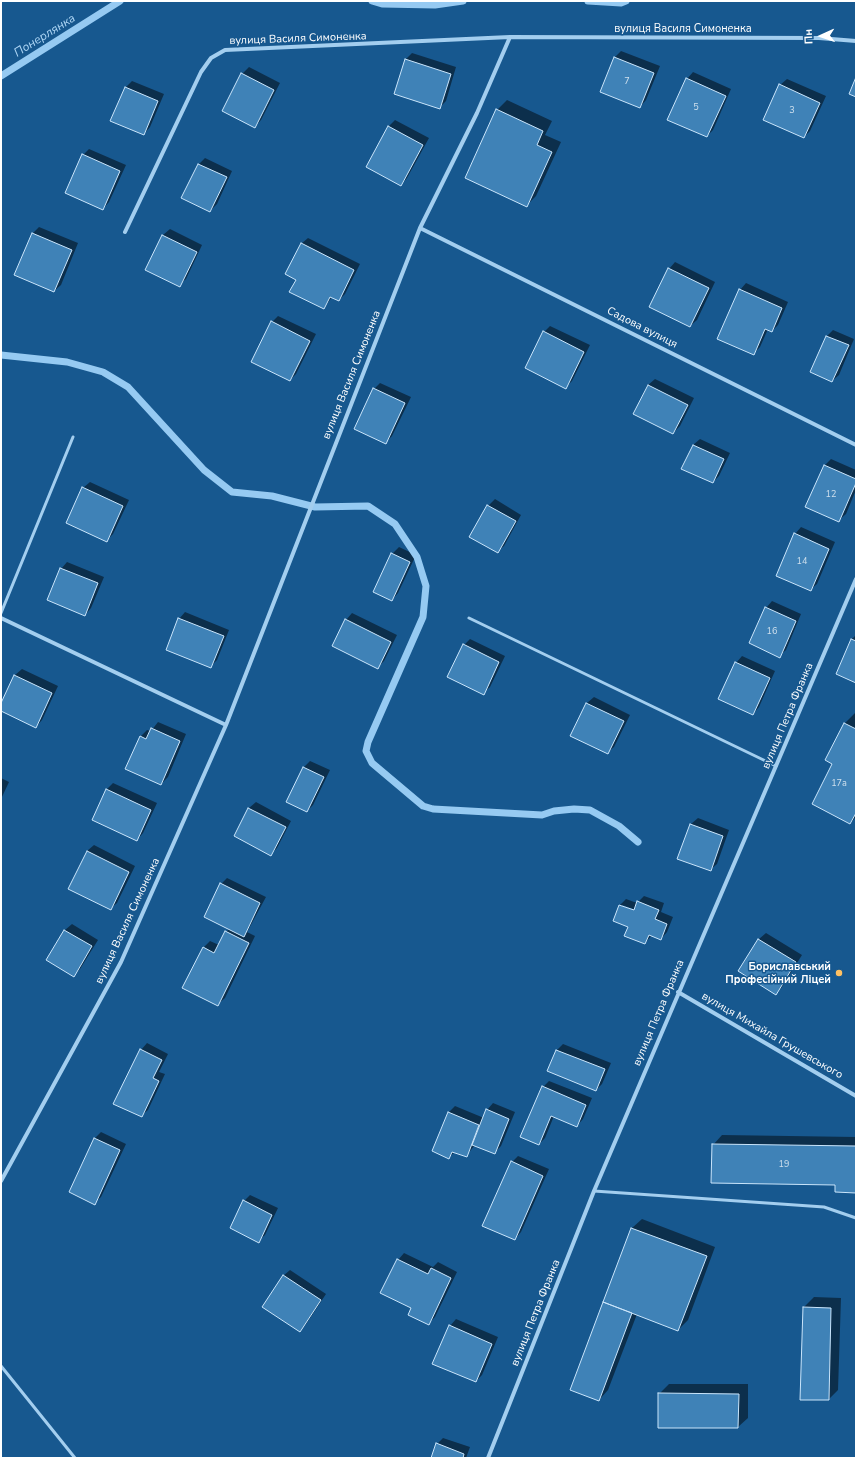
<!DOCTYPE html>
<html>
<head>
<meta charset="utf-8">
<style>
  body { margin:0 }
  #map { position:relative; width:857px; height:1459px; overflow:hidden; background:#17588f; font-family:"Nunito Sans",sans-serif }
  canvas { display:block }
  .frame { position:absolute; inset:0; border:2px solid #fff; pointer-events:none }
  .north { position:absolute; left:801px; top:16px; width:40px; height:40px; -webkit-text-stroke:3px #17588f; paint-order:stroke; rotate:267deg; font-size:11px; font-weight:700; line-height:16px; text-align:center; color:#fff }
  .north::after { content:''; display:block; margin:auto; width:14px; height:18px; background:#fff; clip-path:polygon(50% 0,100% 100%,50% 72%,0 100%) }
</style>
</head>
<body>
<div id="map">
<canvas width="857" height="1459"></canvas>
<div class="frame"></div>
<div class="north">Пн</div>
</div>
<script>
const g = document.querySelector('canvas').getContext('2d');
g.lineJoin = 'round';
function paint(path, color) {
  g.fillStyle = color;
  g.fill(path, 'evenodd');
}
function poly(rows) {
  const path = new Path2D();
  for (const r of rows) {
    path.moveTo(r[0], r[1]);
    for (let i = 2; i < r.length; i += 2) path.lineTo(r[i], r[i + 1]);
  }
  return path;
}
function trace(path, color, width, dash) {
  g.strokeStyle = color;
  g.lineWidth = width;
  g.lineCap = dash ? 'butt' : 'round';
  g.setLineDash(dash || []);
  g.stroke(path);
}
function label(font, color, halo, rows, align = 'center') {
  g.font = font + ' "Nunito Sans",sans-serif';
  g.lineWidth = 3;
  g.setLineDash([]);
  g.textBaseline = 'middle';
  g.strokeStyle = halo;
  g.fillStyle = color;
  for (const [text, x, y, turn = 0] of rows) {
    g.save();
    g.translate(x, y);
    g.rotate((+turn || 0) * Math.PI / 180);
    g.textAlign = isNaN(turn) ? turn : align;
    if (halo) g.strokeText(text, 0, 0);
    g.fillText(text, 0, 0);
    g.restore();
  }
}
paint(poly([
  [621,51,660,66,646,100,640,107,601,91,615,57],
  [412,53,456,67,446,101,439,108,406,59],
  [249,67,280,83,261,120,255,127,242,74],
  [693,72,731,89,713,130,707,136,687,79],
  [787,79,826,96,810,131,804,137,780,85],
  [132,81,164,94,150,127,144,134,111,120,126,87],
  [507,100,552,121,545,135,561,142,536,196,527,205,497,110],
  [395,120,429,138,407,178,401,185,388,127],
  [89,149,126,165,109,202,103,209,83,155],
  [205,158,232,171,217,204,210,211,182,198,199,164],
  [39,227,78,243,61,285,54,291,15,275,33,233],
  [170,229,202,245,186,279,179,285,147,270,163,235],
  [308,238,360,264,345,294,339,300,332,297,324,308,297,279,301,244],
  [675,262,715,282,697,320,690,326,669,269],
  [746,283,788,302,778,325,772,331,768,329,760,347,753,354,740,290],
  [278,316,316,334,296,374,290,380,272,322],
  [550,326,590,345,572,381,566,387,544,332],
  [833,330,854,339,839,375,832,381,811,372,827,336],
  [655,379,694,398,680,426,673,433,634,413,648,385],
  [380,383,411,397,392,436,386,442,374,389],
  [700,439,730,453,719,476,713,482,693,445],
  [831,459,856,470,856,490,846,514,839,520,825,465],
  [90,482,129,500,113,534,107,540,83,488],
  [495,499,521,515,504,546,497,552,488,506],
  [801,527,835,542,817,584,810,590,795,534],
  [399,547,416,555,398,593,392,600,374,591,392,554],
  [67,562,104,577,91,608,85,615,61,569],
  [772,601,801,614,786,650,779,656,766,608],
  [185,612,229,630,217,660,211,666,179,619],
  [352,613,397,635,384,661,378,667,346,620],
  [856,635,856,682,837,674,852,639],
  [470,639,505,656,490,687,483,693,464,645],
  [742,656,775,671,759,707,753,714,736,663],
  [22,669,58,686,42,720,36,727,1,710,1,705,15,675],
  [594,697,630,715,614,747,607,753,571,735,587,703],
  [856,712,856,817,850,823,834,764,826,760,845,723],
  [158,722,186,734,168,777,161,784,127,769,141,736,147,730,151,731],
  [310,761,330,770,313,805,307,811,287,802,304,767],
  [1,778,9,782,1,799],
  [113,783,157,803,143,833,137,840,106,790],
  [256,802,291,821,277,848,271,854,235,836,249,808],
  [698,818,729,830,717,864,710,870,678,859,691,824],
  [94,845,135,866,117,903,110,909,87,851],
  [227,878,266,897,247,932,255,936,225,998,218,1004,204,947,210,941,219,945,229,928,221,884],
  [644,896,664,903,661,912,673,917,667,932,661,939,652,935,645,943,629,926,614,920,620,905,626,899,637,903],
  [622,905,639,911,638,913,622,907],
  [72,924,98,940,80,969,74,975,48,960,65,930],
  [766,933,802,955,782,987,776,994,739,971,759,939],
  [147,1043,168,1054,159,1072,165,1074,148,1110,141,1116,141,1050],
  [563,1044,611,1063,602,1084,596,1090,549,1071,557,1050],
  [549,1081,592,1098,583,1119,577,1126,554,1116,545,1138,539,1144,543,1087],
  [493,1103,515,1112,501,1146,494,1153,475,1145,466,1156,455,1152,449,1157,433,1151,449,1112,455,1106,484,1118,487,1110],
  [101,1132,126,1144,101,1197,94,1203,95,1138],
  [722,1135,856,1137,856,1192,713,1145],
  [518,1156,549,1169,521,1232,515,1239,512,1162],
  [250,1195,278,1208,265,1235,258,1241,244,1201],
  [642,1219,715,1247,688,1320,678,1330,637,1314,608,1390,599,1400,571,1389,632,1228],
  [404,1253,433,1267,438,1262,457,1272,435,1317,428,1324,412,1308,398,1260],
  [290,1270,326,1294,306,1324,300,1331,283,1276],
  [814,1297,841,1298,838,1390,829,1399,804,1307],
  [456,1319,498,1337,482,1375,476,1381,450,1326],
  [669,1384,748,1384,748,1418,738,1427,659,1427,659,1394],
  [443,1438,470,1447,466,1458,432,1458,437,1444]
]), '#0007');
trace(poly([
  [372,1,382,4,435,5,463,1],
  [588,1,621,3,626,1],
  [1,76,120,1],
  [1,355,67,362,103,372,128,387,204,470,232,492,272,496,315,507,368,506,395,524,417,557,426,586,423,617,368,742,366,751,372,763,423,806,433,809,542,815,554,811,574,809,590,810,619,826,638,842]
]), '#96caf2', 7);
const building = poly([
  [614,57,654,73,640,108,600,92,614,57],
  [405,59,451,74,440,109,394,94,405,59],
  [241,73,274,90,255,128,222,111,241,73],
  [856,77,856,97,849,94,856,77],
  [686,78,726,96,707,137,667,120,686,78],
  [779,84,820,103,804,138,763,120,779,84],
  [125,87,158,101,144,135,110,121,125,87],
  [496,109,543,131,537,145,552,152,527,207,465,178,496,109],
  [388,126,423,145,401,186,366,167,388,126],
  [82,154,120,171,103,210,65,193,82,154],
  [198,164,227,177,210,212,181,198,198,164],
  [32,233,72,250,54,292,14,275,32,233],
  [162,235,197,252,180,287,145,270,162,235],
  [301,243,354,270,339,301,330,297,324,309,289,292,296,280,285,274,301,243],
  [668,268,709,288,690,327,649,307,668,268],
  [739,289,782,308,772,332,765,329,754,355,717,339,739,289],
  [271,321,310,341,290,381,251,362,271,321],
  [543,331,584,352,566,389,525,368,543,331],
  [826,336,849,345,832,382,810,372,826,336],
  [648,385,688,405,673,434,633,414,648,385],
  [373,388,405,403,386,444,354,429,373,388],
  [693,445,724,459,713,483,681,469,693,445],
  [824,465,856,479,856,483,839,522,805,507,824,465],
  [82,487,123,506,107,542,66,523,82,487],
  [487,505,516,521,498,553,469,537,487,505],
  [794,533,829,549,811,591,776,576,794,533],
  [391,553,410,562,392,601,373,592,391,553],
  [60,568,98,583,85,616,47,600,60,568],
  [765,607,796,621,780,658,749,643,765,607],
  [178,618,224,636,211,668,166,650,178,618],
  [345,619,391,642,378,669,332,646,345,619],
  [851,639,856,641,856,683,836,674,851,639],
  [463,644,499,662,484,695,447,677,463,644],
  [735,662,770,678,753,715,718,699,735,662],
  [14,675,52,693,36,728,1,711,1,703,14,675],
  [586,703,624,721,608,754,570,736,586,703],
  [844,723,856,729,856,813,850,824,812,804,832,764,825,760,844,723],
  [151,728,180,741,161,785,125,769,140,736,146,739,151,728],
  [303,767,324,777,307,812,286,802,303,767],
  [106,789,151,810,137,841,92,820,106,789],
  [248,808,286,827,271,856,234,836,248,808],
  [690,824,723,836,711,871,677,859,690,824],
  [87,851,129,872,111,910,68,889,87,851],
  [220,883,260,903,244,937,204,917,220,883],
  [637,901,659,910,655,919,667,924,661,940,649,935,645,944,624,936,628,927,613,921,619,905,634,910,637,901],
  [64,930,92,946,74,977,46,960,64,930],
  [225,931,249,943,218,1006,182,988,203,947,214,953,225,931],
  [758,939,796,962,776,995,738,971,758,939],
  [140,1049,162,1060,153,1078,159,1081,142,1117,113,1104,140,1049],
  [556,1050,605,1069,596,1091,547,1071,556,1050],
  [542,1086,586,1105,577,1127,551,1116,539,1145,520,1137,542,1086],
  [486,1109,509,1119,495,1154,472,1145,486,1109],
  [448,1112,479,1125,467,1157,452,1152,449,1159,432,1151,448,1112],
  [94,1138,120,1150,95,1205,69,1192,94,1138],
  [712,1144,856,1146,856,1193,835,1192,835,1185,711,1183,712,1144],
  [511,1161,543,1176,515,1240,482,1226,511,1161],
  [243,1200,272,1215,259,1243,230,1228,243,1200],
  [631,1228,707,1256,678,1331,603,1302,631,1228],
  [397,1259,428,1274,431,1268,451,1278,429,1325,408,1315,411,1308,380,1293,397,1259],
  [283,1275,321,1300,300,1332,262,1307,283,1275],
  [603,1302,632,1313,599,1401,570,1390,603,1302],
  [803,1307,831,1308,829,1400,800,1400,803,1307],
  [449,1325,492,1344,476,1382,432,1364,449,1325],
  [658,1393,739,1394,738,1428,658,1428,658,1393],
  [436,1443,464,1454,463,1458,431,1458,436,1443]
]);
paint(building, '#3f82b7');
trace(building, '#cae5fb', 1);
trace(poly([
  [1,613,73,437],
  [469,618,776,766],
  [594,1191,824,1207,856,1218],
  [1,1366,75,1458]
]), '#a3ceef', 3);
trace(poly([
  [420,228,856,445],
  [125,232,201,72,211,58,225,50,510,37,819,38,856,41],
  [1,618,226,725],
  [678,992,856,1096],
  [1,1181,121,962,226,725,420,228,477,113,510,37],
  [488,1458,594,1191,856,579]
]), '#a3ceef', 4);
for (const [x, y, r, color] of [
  [839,973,4,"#ffc162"]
]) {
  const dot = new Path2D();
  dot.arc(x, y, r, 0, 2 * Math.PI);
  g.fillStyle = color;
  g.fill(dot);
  trace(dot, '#17588f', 1.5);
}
label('9px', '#cfe0ed', null, [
  ["7",627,82],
  ["5",696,108],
  ["3",792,111],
  ["12",831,495],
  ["14",802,562],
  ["16",772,632],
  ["17а",839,784],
  ["19",784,1165]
]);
label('11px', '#fff', '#17588f', [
  ["вулиця Василя Симоненка",683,29],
  ["вулиця Василя Симоненка",298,39,-2],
  ["Садова вулиця",642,328,27],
  ["вулиця Василя Симоненка",352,375,-68],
  ["вулиця Петра Франка",788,716,-67],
  ["вулиця Василя Симоненка",128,921,-65],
  ["вулиця Петра Франка",659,1013,-67],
  ["вулиця Михайла Грушевського",772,1036,30],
  ["вулиця Петра Франка",536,1313,-68]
]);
label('bold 11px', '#fff', '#17588f', [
  ["Бориславський",831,967],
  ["Професійний Ліцей",831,980]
], 'right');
label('italic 12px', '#afd7f6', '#17588f', [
  ["Понерлянка",45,36,-32]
]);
</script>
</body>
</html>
